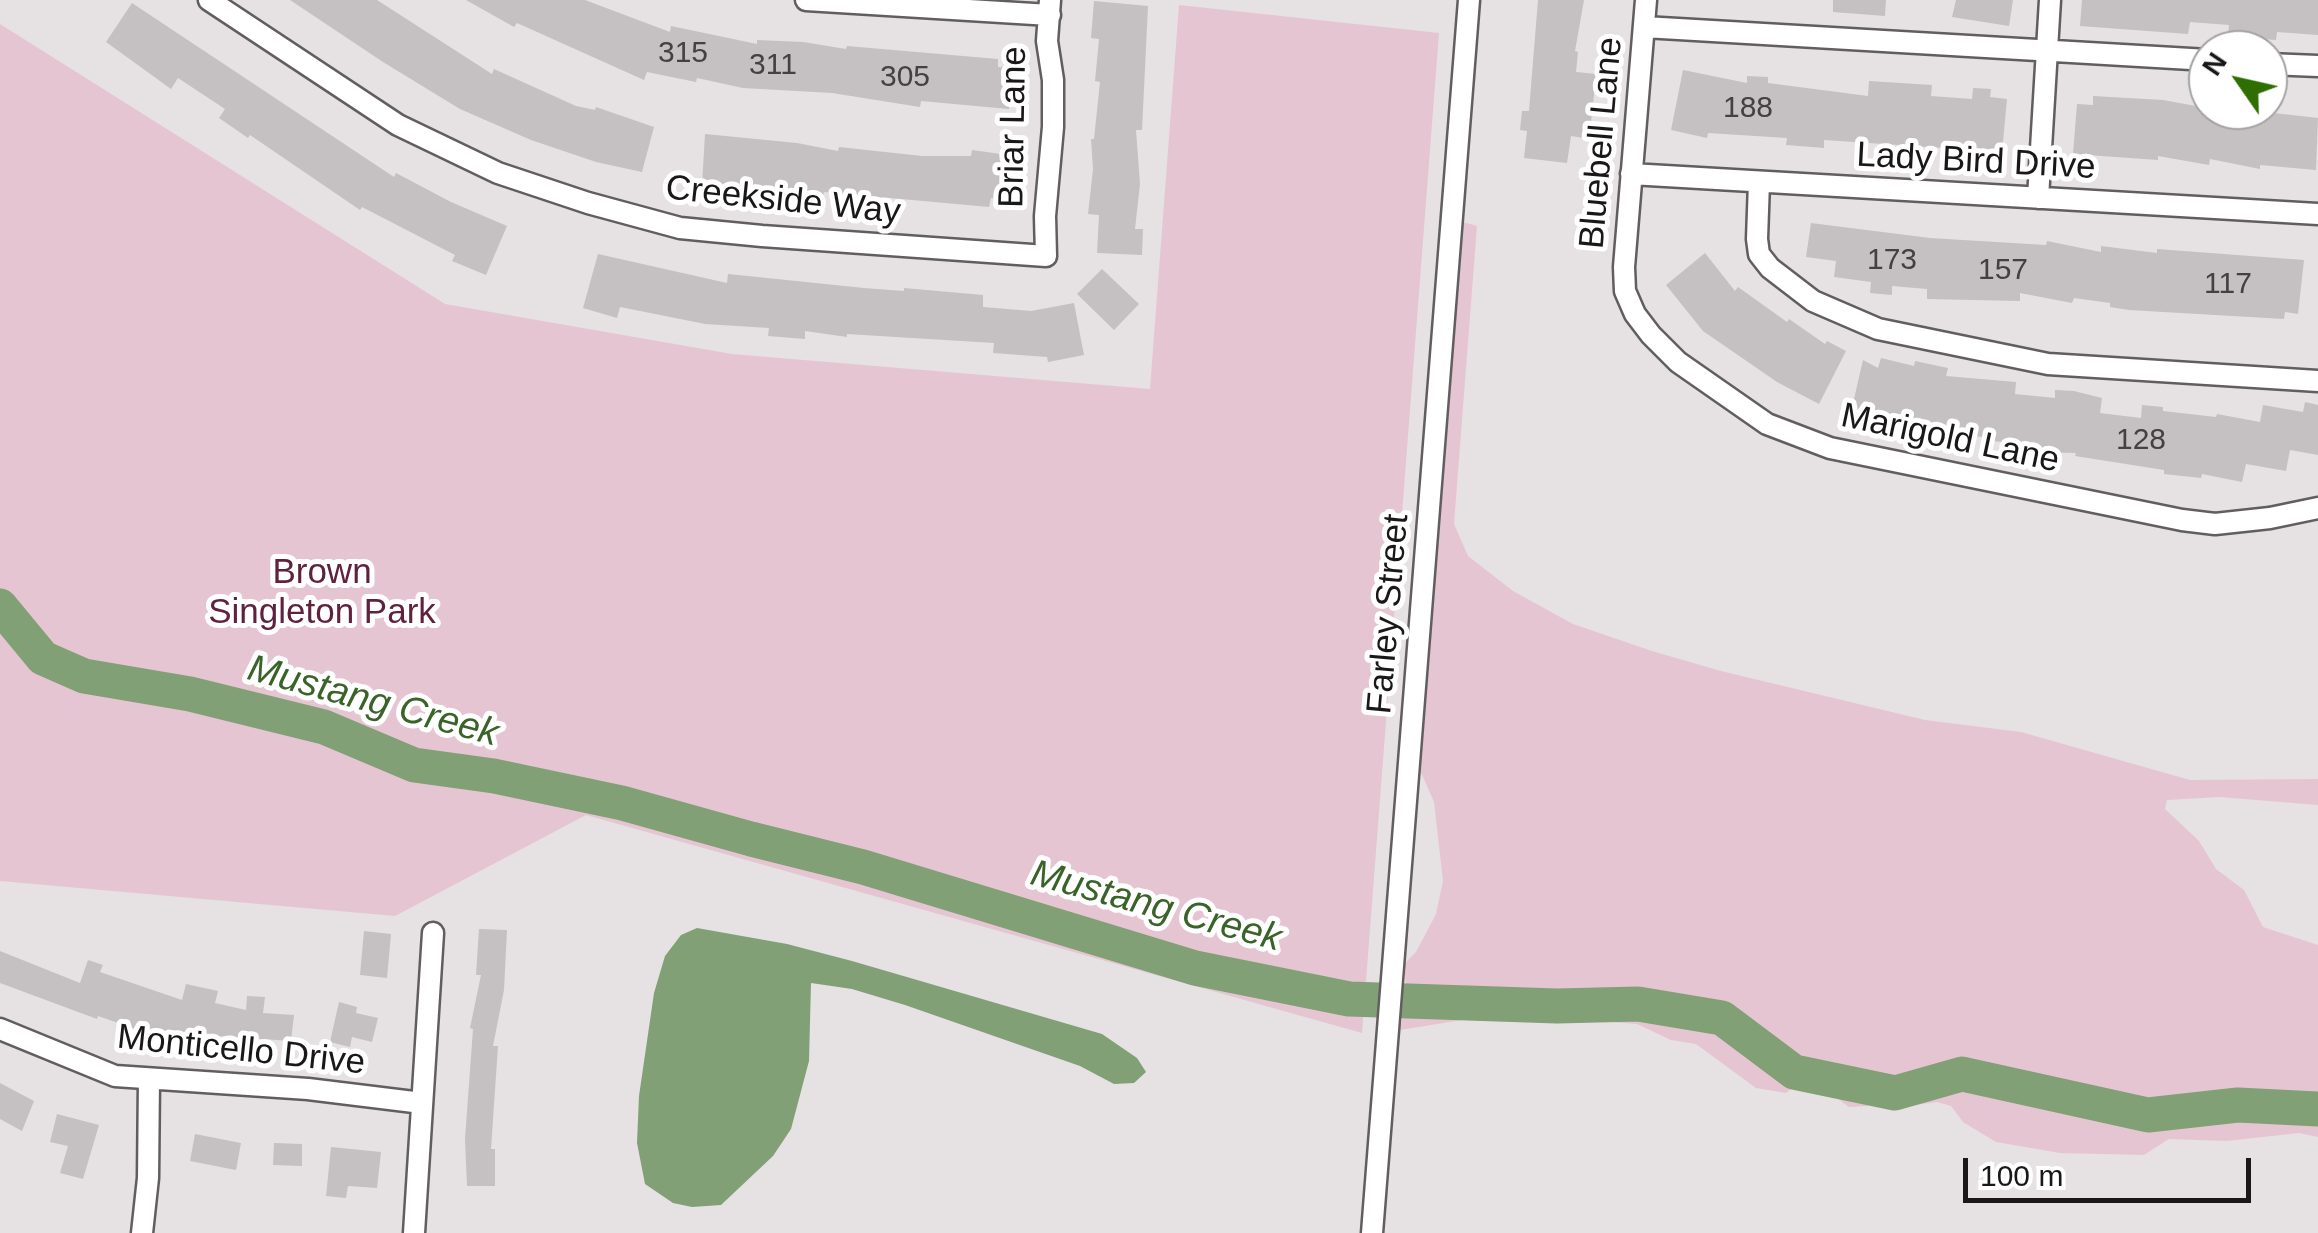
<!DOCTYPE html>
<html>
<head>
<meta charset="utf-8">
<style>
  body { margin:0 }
  #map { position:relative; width:2318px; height:1233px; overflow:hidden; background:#e6e1e3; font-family:Arial,sans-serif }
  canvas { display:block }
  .north { position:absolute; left:2188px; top:30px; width:100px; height:100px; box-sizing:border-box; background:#fff; border:2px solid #a3a2a3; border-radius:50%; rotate:304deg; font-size:28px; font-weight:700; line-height:40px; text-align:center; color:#191718 }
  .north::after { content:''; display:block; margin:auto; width:35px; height:45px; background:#2e6e02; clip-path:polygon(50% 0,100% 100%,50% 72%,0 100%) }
  .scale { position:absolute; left:1963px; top:1158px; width:288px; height:45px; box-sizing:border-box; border:5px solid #191718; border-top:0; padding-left:12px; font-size:30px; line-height:35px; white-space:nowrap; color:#191718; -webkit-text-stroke:8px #fff; paint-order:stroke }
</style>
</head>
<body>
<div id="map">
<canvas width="2318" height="1233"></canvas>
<div class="north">N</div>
<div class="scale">100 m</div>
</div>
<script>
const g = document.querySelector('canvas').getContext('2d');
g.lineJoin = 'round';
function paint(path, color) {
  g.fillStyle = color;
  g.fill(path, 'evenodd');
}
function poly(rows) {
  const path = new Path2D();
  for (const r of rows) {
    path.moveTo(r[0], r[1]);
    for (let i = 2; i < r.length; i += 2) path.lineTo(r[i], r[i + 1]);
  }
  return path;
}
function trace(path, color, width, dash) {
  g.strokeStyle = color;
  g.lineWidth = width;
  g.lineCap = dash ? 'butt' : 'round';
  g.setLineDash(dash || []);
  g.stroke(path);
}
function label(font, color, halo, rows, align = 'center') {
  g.font = font + ' Arial,sans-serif';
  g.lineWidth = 10;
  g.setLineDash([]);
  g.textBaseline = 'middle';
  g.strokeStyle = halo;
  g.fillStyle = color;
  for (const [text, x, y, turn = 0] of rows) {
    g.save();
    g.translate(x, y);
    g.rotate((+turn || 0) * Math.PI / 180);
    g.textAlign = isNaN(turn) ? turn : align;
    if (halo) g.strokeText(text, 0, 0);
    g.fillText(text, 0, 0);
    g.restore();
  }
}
paint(poly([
  [1179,5,1439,33,1362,1033,586,815,395,916,0,881,0,24,445,304,732,354,1150,389],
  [1463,222,1477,226,1454,524,1468,556,1513,591,1573,624,1652,651,1721,671,1925,720,2021,732,2190,780,2318,779,2318,805,2219,797,2167,800,2165,809,2199,841,2216,869,2244,890,2263,927,2318,945,2318,1137,2299,1133,2226,1141,2169,1139,2144,1155,2060,1153,1996,1142,1963,1122,1951,1106,1937,1102,1908,1106,1882,1096,1867,1106,1849,1107,1834,1096,1829,1072,1812,1072,1786,1093,1756,1088,1696,1044,1671,1040,1637,1024,1588,1020,1550,1000,1487,1016,1400,1030,1407,996,1404,964,1416,952,1436,914,1443,881,1434,802,1417,763,1458,232]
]), '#e6c5d2');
paint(poly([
  [697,928,787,944,852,961,1102,1034,1137,1058,1146,1072,1134,1083,1114,1084,1080,1066,905,1005,852,989,811,983,809,1061,791,1129,773,1156,721,1205,692,1207,673,1203,645,1184,637,1143,639,1096,654,993,665,956,681,935]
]), '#81a076');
trace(poly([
  [0,606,43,658,84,676,190,694,324,727,414,765,494,776,622,803,751,839,863,867,1195,968,1349,999,1557,1006,1638,1004,1722,1018,1794,1072,1895,1093,1962,1074,2148,1115,2238,1105,2318,1109]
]), '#81a076', 35);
paint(poly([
  [290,0,377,0,492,74,494,69,576,106,595,110,596,107,654,127,642,172,596,162,531,140,460,109,383,62],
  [466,0,585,0,670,32,671,26,757,44,757,40,803,42,846,49,847,46,998,59,998,67,1013,68,1009,109,921,101,920,107,832,93,743,88,697,78,696,82,647,72,644,80,517,23,514,27],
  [1538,0,1584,0,1575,51,1578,52,1576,72,1596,74,1594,95,1589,139,1571,136,1567,163,1524,158,1527,131,1520,130,1522,111,1529,111],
  [1833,0,1886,0,1885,16,1833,12],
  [1956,0,2013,0,2009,26,1952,17],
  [2082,0,2318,0,2318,35,2277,32,2276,40,2228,36,2229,25,2190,22,2188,34,2080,26],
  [1094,1,1148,6,1142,130,1136,130,1140,184,1135,229,1143,229,1142,255,1097,253,1099,215,1088,214,1093,169,1091,139,1094,139,1100,82,1095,81,1099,39,1091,38],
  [132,3,394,177,396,173,451,202,507,226,486,275,452,261,455,255,362,207,360,210,250,135,248,138,219,118,225,109,178,78,171,89,106,42],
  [1683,70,1747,83,1747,76,1768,77,1768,83,1868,96,1869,81,1932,85,1931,96,1972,99,1973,88,1991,89,1990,97,2007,99,2002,152,1824,140,1824,148,1786,145,1787,138,1708,133,1707,138,1671,130],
  [2093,96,2163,100,2218,110,2216,119,2245,124,2248,110,2318,118,2316,170,2260,165,2260,169,2210,159,2209,165,2158,156,2158,160,2073,154,2077,104,2093,105],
  [705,134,797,143,838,151,839,147,922,156,971,156,972,150,1008,155,1001,200,991,198,989,207,824,192,823,196,783,188,702,185],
  [1811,223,1930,238,2046,245,2047,241,2101,252,2101,246,2157,253,2157,249,2304,260,2298,314,2285,312,2284,319,2129,310,2110,307,2110,303,2074,298,2072,303,2020,293,2020,301,1927,299,1927,289,1892,286,1892,295,1870,293,1871,282,1834,277,1836,261,1806,257],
  [1705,253,1735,291,1738,287,1787,322,1789,319,1825,344,1827,341,1846,351,1819,404,1777,382,1703,331,1666,285],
  [598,254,727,283,728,274,864,288,904,291,904,288,983,295,983,307,1031,311,1074,303,1084,355,1048,362,1047,357,993,353,994,343,847,334,847,337,805,331,805,339,768,336,769,328,705,324,620,307,617,318,583,308],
  [1102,269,1139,304,1114,330,1077,294],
  [1881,358,1914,366,1915,361,1948,368,1946,376,2016,382,2015,394,2055,398,2055,390,2074,391,2102,398,2100,413,2141,418,2142,405,2163,407,2163,411,2216,417,2217,414,2260,422,2263,405,2303,412,2305,402,2318,405,2318,455,2290,450,2286,471,2246,464,2242,482,2202,474,2201,478,2164,474,2164,470,2075,456,2076,453,2036,452,2037,445,1991,441,1991,438,1948,433,1948,430,1851,412,1863,360,1878,368],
  [479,929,507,930,504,990,493,1046,498,1046,491,1149,495,1149,495,1186,467,1186,465,1139,473,1029,470,1028,481,975,476,975],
  [364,931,391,934,387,978,360,975],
  [0,951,80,983,88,960,103,965,100,972,182,1000,186,984,218,991,215,1003,246,1010,247,996,265,997,263,1013,294,1015,291,1041,219,1036,196,1031,192,1050,172,1046,173,1042,98,1016,97,1019,0,983],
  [339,1002,357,1007,356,1013,378,1018,372,1042,352,1037,350,1047,330,1042],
  [0,1083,34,1101,22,1131,0,1119],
  [57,1114,99,1125,83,1179,60,1173,68,1146,50,1142],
  [195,1134,241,1143,236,1170,190,1161],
  [274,1143,302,1144,302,1166,273,1165],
  [331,1147,381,1152,377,1188,348,1186,346,1198,326,1196]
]), '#c5c0c2');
const minor = poly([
  [209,0,398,125,498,173,588,203,680,228,762,236,1046,256,1045,216,1053,127,1053,80,1047,41,1050,0],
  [806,0,1050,15],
  [1646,0,1624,267,1625,291,1635,314,1651,335,1678,362,1767,424,1830,448,2182,520,2215,524,2270,518,2318,508],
  [1644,27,2208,60],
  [2268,64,2318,66],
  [1631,174,2318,214],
  [1759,182,1757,239,1759,254,1770,268,1813,301,1878,329,2048,364,2318,381],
  [2038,198,2050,0],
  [0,1029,115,1076,308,1089,422,1103],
  [142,1233,148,1178,149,1079],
  [414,1233,433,933],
  [1372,1233,1469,0]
]);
trace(minor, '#625e60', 25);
trace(minor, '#fff', 20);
label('30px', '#444142', null, [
  ["315",683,54],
  ["311",773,66],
  ["305",905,78],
  ["188",1748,109],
  ["173",1892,261],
  ["157",2003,271],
  ["117",2228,285],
  ["128",2141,441]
]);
label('35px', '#191718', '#fff', [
  ["Briar Lane",1014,127,-89],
  ["Bluebell Lane",1602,143,-85],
  ["Lady Bird Drive",1976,162,3],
  ["Creekside Way",783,201,6],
  ["Marigold Lane",1950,439,12],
  ["Farley Street",1389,614,-85],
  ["Monticello Drive",241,1051,6]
]);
label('35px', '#60213f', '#fff', [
  ["Brown",322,573],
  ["Singleton Park",322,613]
]);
label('italic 38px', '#3a6329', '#fff', [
  ["Mustang Creek",373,702,15],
  ["Mustang Creek",1156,907,15]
]);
</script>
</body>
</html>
